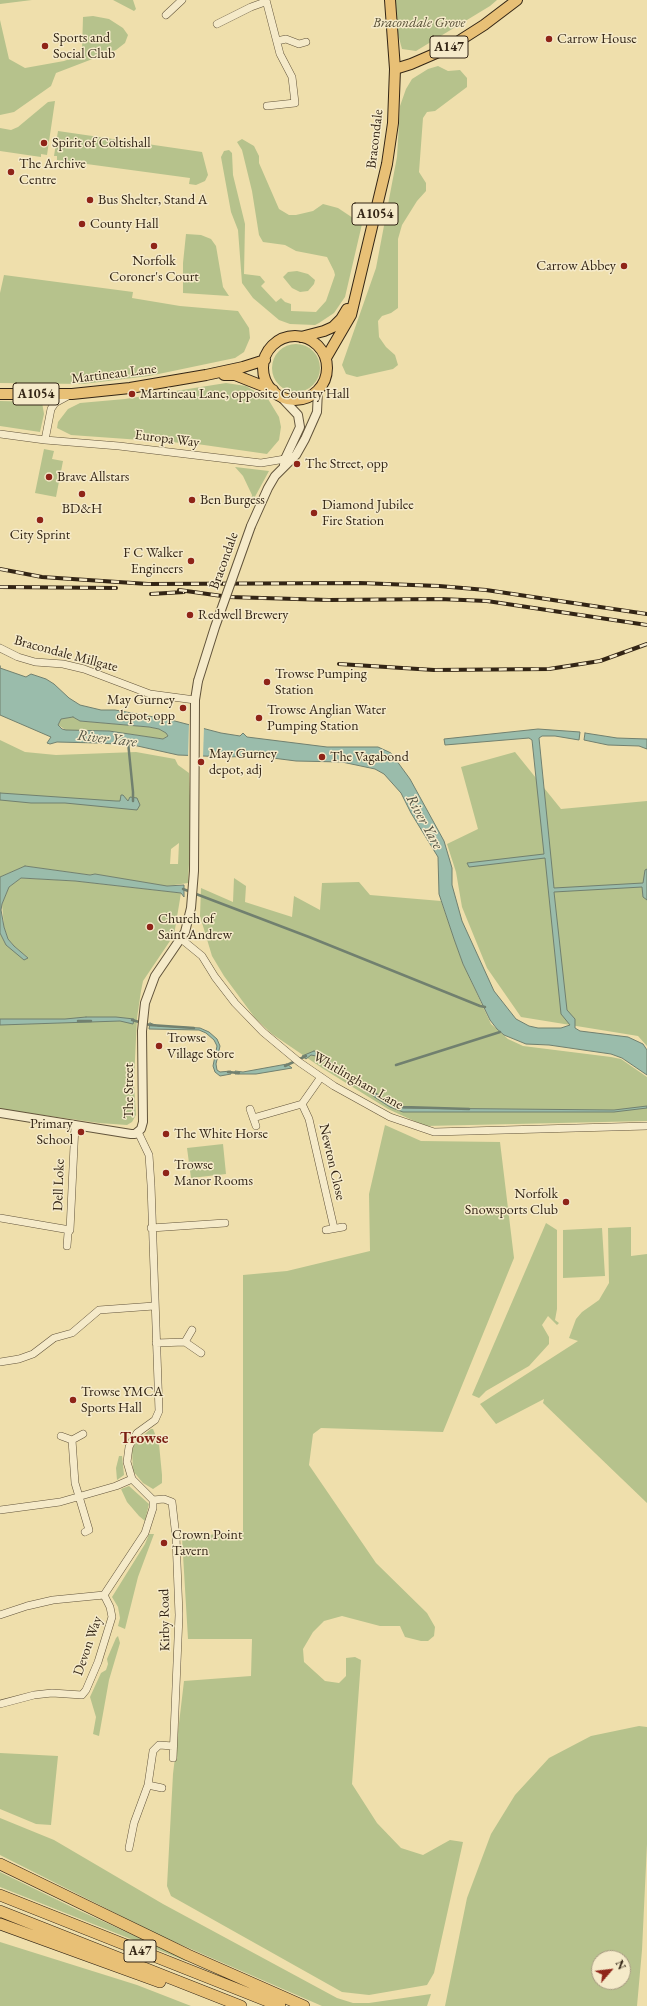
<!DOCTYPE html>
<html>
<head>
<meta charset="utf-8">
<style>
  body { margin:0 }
  #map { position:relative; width:647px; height:2006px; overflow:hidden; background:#efdfac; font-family:"EB Garamond",serif }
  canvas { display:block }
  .north { position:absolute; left:591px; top:1950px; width:40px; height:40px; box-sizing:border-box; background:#f5eac9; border:1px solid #a79b81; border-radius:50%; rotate:62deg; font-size:11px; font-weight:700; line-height:16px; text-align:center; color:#332515 }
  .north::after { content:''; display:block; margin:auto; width:14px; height:18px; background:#8f2418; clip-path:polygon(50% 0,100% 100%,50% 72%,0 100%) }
</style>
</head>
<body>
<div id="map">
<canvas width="647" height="2006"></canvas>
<div class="north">N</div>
</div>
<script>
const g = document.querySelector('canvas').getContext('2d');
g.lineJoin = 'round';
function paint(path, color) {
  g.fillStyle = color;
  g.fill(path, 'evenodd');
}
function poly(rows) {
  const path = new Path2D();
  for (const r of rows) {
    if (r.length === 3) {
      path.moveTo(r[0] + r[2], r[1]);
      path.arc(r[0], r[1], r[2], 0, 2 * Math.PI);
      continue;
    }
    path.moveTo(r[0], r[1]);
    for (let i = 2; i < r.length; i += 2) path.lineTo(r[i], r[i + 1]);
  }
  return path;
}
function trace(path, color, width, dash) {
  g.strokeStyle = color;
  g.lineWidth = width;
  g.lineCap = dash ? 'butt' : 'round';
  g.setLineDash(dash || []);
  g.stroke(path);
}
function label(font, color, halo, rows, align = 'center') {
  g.font = font + ' "EB Garamond",serif';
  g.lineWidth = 3;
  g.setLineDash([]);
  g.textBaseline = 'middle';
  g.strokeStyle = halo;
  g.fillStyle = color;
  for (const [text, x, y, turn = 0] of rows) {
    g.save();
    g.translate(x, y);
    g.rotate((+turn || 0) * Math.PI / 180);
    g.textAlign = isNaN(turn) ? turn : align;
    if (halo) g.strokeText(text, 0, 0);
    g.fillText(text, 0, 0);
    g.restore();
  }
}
paint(poly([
  [0,0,32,0,0,4],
  [113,0,133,0,136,9,134,11],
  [396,0,497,0,490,6,416,51,402,49,396,27],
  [93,16,109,19,123,28,128,35,125,43,116,50,56,73,51,86,14,112,0,115,0,20,9,59,25,68,64,61,78,56,82,51,83,17],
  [438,66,448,71,460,70,467,78,467,87,435,111,427,112,423,118,419,172,426,183,426,191,417,201,402,225,398,239,398,308,391,313,382,316,378,321,379,337,386,347,395,355,398,365,393,369,357,377,346,374,342,365,376,268,397,157,400,106,406,89,412,79,428,69],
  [55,101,47,155,41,154,41,157,0,151,0,128,11,130,18,127,48,102],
  [58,131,202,152,208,175,205,181,196,185,189,184,190,178,57,160,57,156,54,156],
  [242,139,254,146,259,156,259,163,279,209,289,215,296,215,313,211,323,204,338,208,362,224,345,297,334,313,319,323,315,325,290,324,279,320,253,298,242,283,238,230,231,212,221,157,224,151,229,150,232,153,233,175,245,224,244,274,260,276,265,282,261,286,276,302,281,298,285,302,291,304,291,311,316,312,326,301,335,275,334,271,327,257,296,251,285,245,263,242,259,235,252,191,242,150,237,142],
  [186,234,201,235,211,239,216,246,223,287,229,296,183,293,183,263],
  [297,271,308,274,315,280,314,284,308,291,300,292,292,288,283,277,288,272],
  [4,275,133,292,132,298,180,306,238,311,249,328,250,338,244,352,235,358,149,376,83,384,0,383,0,293],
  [296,368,24],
  [226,383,246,386,268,399,279,417,281,427,279,440,267,454,197,444,71,435,57,428,58,422,68,409,80,403,125,399],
  [0,401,42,402,44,414,40,432,0,426],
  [44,449,54,451,52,459,63,461,56,497,35,493],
  [235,467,269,471,251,504,252,495,243,476],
  [73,717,80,721,149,727,159,729,166,733,168,736,163,739,109,731,66,730,58,725,61,719],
  [0,740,25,752,56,755,136,752,175,759,178,765,189,773,191,825,188,883,167,886,95,874,90,875,25,866,0,877],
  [179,843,178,864,170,864,171,849],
  [515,752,561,809,647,801,647,1046,638,1036,521,1017,487,968,462,907,456,872,447,844,478,829,461,767],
  [21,878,75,881,181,893,174,935,143,981,141,991,137,1018,134,1080,130,1080,130,1085,134,1085,136,1115,132,1122,127,1125,99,1123,0,1109,0,933,6,945,28,958,14,946,8,939,4,927,2,904,9,887],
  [234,878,246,886,245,902,292,917,294,896,320,910,322,883,359,882,370,895,441,901,463,964,491,1024,508,1039,523,1046,611,1057,621,1059,647,1077,647,1121,425,1126,388,1109,322,1068,272,1034,255,1018,224,976,212,956,200,916,201,888,233,902],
  [385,1125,421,1141,500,1142,514,1258,443,1432,321,1428,313,1434,309,1465,376,1563,427,1613,435,1627,434,1636,428,1641,421,1641,405,1637,400,1626,380,1626,342,1616,324,1621,313,1632,303,1649,304,1662,325,1681,339,1683,346,1676,346,1658,355,1657,361,1660,352,1784,377,1823,401,1848,423,1855,450,1840,463,1842,434,1973,427,1985,369,1995,342,1992,171,1896,167,1886,173,1774,184,1681,251,1676,252,1639,188,1639,182,1538,243,1531,243,1275,287,1271,370,1251,369,1194],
  [223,1144,226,1174,191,1178,187,1148],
  [546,1223,557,1230,557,1309,555,1320,559,1323,557,1325,548,1316,542,1325,549,1337,549,1344,529,1366,486,1391,479,1398,472,1395],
  [631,1227,631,1256,647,1254,647,1503,543,1403,544,1399,496,1424,480,1404,578,1341,569,1338,576,1319,582,1312,599,1300,609,1283,608,1228],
  [602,1228,605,1276,563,1278,563,1230],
  [151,1429,153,1429,159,1444,162,1475,162,1483,153,1489,143,1483,133,1471,132,1450,136,1441],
  [119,1456,122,1456,124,1475,117,1480,116,1468],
  [129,1486,149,1504,145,1521,139,1516,127,1502,121,1489],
  [149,1534,154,1534,138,1577,125,1629,118,1626,120,1618,118,1607,112,1597,145,1544],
  [118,1636,120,1643,109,1680,99,1736,93,1734,96,1717,90,1697,101,1673,106,1670,108,1664,107,1659,116,1638],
  [639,1726,647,1727,647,1844,642,1950,637,2006,445,2006,467,1898,491,1834,515,1795,549,1758,591,1736],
  [599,1958,623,1958,623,1982,599,1982],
  [0,1753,58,1756,51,1825,36,1824,0,1809],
  [0,1818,54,1840,163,1904,337,1998,353,2003,369,2003,431,1994,427,2006,322,2006,161,1936,0,1855],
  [0,1872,78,1910,186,1959,186,1961,0,1887],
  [0,1942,137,1985,191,2006,0,2006]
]), '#b6c28c');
const water = poly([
  [0,666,0,668,26,677,31,674,46,679,54,684,69,698,80,705,101,710,115,710,171,720,221,733,240,736,243,733,247,737,327,747,378,747,391,753,410,779,444,841,452,868,452,885,462,921,494,991,516,1019,529,1026,538,1028,561,1028,570,1025,561,1014,545,858,469,867,467,863,544,854,532,740,529,738,445,745,444,739,538,729,580,732,579,740,555,736,542,736,539,738,554,888,643,883,645,870,647,869,647,900,643,897,642,887,554,892,567,1010,575,1019,575,1028,580,1031,628,1037,643,1044,647,1050,647,1075,622,1058,611,1054,549,1045,526,1044,504,1035,497,1029,490,1020,463,964,454,939,439,894,438,857,411,813,401,793,384,774,375,769,342,762,296,761,257,756,228,757,178,755,133,745,98,743,57,742,50,744,47,743,51,737,0,715,0,666],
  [73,717,80,721,149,727,159,729,166,733,168,736,163,739,109,731,66,730,62,729,58,725,61,719,73,717],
  [585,733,617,738,647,739,647,749,639,746,608,745,584,740,585,733],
  [0,793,116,801,120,801,121,795,123,795,128,801,130,797,137,798,140,805,137,810,65,803,31,803,0,800,0,793],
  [25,866,90,875,95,874,167,886,184,885,184,897,181,893,75,881,21,878,9,887,2,904,1,910,4,927,8,939,14,946,28,958,24,960,6,945,0,933,0,877,25,866],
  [86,1017,116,1017,134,1019,133,1024,120,1021,0,1025,0,1019,65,1019,86,1017],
  [150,1023,158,1026,200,1028,209,1032,217,1039,220,1046,216,1064,217,1070,220,1072,231,1071,231,1074,220,1076,215,1072,213,1066,217,1046,214,1040,206,1033,199,1030,149,1029,150,1023],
  [314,1051,323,1054,335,1066,391,1104,403,1108,614,1110,647,1106,647,1108,614,1112,403,1112,390,1107,376,1098,334,1069,321,1057,311,1055,306,1059,302,1056,314,1051],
  [287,1064,292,1068,256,1074,235,1074,235,1071,243,1072,287,1064]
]);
paint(water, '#9abcab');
trace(water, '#71806f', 1);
paint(poly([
  [189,723,204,727,203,757,188,757]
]), '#efdfac');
trace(poly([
  [128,742,133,792,133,801],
  [183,889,309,937,480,1006,485,1007],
  [132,1020,150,1025,194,1028],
  [78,1021,91,1021],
  [396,1065,500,1032],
  [285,1066,306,1056],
  [228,1072,239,1073],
  [354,1079,389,1103,403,1107,469,1109]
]), '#71806f', 2.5);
const minor = poly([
  [266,0,280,54,292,77,295,103,267,106],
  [166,15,182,0],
  [217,24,251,7,265,2],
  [277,41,286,39,299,44,306,42],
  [0,434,45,440,119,446,261,463,285,459],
  [45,440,51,409,55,403,68,396],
  [0,648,18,657,35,662,63,664,84,669,150,694,195,700],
  [180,938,202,956,215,977,235,1003,263,1032,299,1062,334,1086,390,1117,434,1132,647,1126],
  [302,1104,309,1119,334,1228],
  [250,1109,256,1126],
  [253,1118,302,1104,321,1077],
  [138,1132,149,1155,151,1185,159,1411,155,1420,137,1433,132,1441,129,1447,127,1462,132,1479,153,1500],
  [0,1218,70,1230],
  [151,1228,225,1223],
  [326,1230,343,1227],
  [67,1246,68,1233,70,1230,75,1125],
  [185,1342,192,1330],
  [156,1343,185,1342,201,1353],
  [0,1362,19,1359,33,1354,54,1338,72,1333,99,1310,154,1306],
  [83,1434,72,1440,75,1483,89,1530,85,1532],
  [61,1436,72,1440],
  [153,1500,164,1499,172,1502,176,1537,179,1615,173,1758],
  [0,1510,60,1502,116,1486,132,1479],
  [0,1615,27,1606,53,1600,104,1595,145,1533,153,1508,153,1500],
  [0,1704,34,1695,52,1693,82,1695,86,1690,98,1662,112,1617,110,1607,104,1595],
  [148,1785,162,1788],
  [129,1848,134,1823,148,1785,153,1751,159,1745,173,1746]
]);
const tertiary = poly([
  [281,397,298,415,300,427,285,459,284,465],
  [251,526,268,488,275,476,296,455,305,439,317,412,318,390],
  [0,1113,131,1134,135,1134,141,1129,143,1122,142,1031,145,1003,155,976,185,932,191,908,194,871,195,700,198,681]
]);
const primary = poly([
  [395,69,411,64,448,48,484,25,517,0],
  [295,368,32],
  [301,337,324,331,333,327,341,319,347,309],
  [326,358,351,315,387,164,393,123,395,69,390,0],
  [224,375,235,375,273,390],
  [0,394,72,394,130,388,206,375,243,367,265,360]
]);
const trunk = poly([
  [0,1864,188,1955,304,2006],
  [0,1895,280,2006],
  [0,1911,241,2006],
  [0,1924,160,1982]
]);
trace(minor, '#62543b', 8);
trace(tertiary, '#62543b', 10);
trace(primary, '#332515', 12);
trace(trunk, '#332515', 12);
trace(minor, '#f5eac9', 7);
trace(tertiary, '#f5eac9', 8);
trace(primary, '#e8c076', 10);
trace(trunk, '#e8c076', 11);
const rail = poly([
  [0,569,42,577,148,584,360,583,439,586,486,590,647,614],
  [0,587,116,588],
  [179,590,229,597,329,600,440,599,487,601,647,625],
  [151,594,184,592],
  [339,664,434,670,549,669,600,661,647,644]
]);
trace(rail, '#332515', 4);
trace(rail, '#f5eac9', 2.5, [8]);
const tertiaryBridge = poly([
  [198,681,215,627,251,526]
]);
trace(tertiaryBridge, '#62543b', 10, []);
trace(tertiaryBridge, '#f5eac9', 8);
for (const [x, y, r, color] of [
  [549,39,4,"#8f2418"],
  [45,46,4,"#8f2418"],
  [44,143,4,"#8f2418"],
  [11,172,4,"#8f2418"],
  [90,200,4,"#8f2418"],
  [82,224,4,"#8f2418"],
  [154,246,4,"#8f2418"],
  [624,266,4,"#8f2418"],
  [132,394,4,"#8f2418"],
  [297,464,4,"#8f2418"],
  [49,477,4,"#8f2418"],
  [82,494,4,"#8f2418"],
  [192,500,4,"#8f2418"],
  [314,513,4,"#8f2418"],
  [40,520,4,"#8f2418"],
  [191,561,4,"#8f2418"],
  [190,615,4,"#8f2418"],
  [267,682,4,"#8f2418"],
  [183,708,4,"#8f2418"],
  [259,718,4,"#8f2418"],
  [322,757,4,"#8f2418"],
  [201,762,4,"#8f2418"],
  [150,927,4,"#8f2418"],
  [159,1046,4,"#8f2418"],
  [81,1132,4,"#8f2418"],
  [166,1134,4,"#8f2418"],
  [166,1173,4,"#8f2418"],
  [566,1202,4,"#8f2418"],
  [73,1400,4,"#8f2418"],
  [164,1543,4,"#8f2418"]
]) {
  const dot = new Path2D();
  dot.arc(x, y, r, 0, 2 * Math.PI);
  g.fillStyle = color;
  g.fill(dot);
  trace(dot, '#f5eac9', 1.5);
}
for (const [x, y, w] of [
  [449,47,38],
  [375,214,46],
  [36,394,46],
  [140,1951,32]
]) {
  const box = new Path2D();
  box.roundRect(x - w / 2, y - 11, w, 22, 3);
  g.fillStyle = '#f5eac9';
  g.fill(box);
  trace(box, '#332515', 1);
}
label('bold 13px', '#332515', null, [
  ["A147",449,47],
  ["A1054",375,214],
  ["A1054",36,394],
  ["A47",140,1951]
]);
label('italic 14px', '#544c33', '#f5eac9', [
  ["Bracondale Grove",419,23]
]);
label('14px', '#332515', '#f5eac9', [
  ["Sports and",53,38],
  ["Social Club",53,54],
  ["Carrow House",557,39],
  ["Spirit of Coltishall",52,143],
  ["The Archive",19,164],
  ["Centre",19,180],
  ["Bus Shelter, Stand A",98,200],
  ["County Hall",90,224],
  ["Norfolk",154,261,"center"],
  ["Coroner's Court",154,277,"center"],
  ["Carrow Abbey",616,266,"right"],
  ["Martineau Lane, opposite County Hall",140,394],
  ["The Street, opp",305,464],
  ["Brave Allstars",57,477],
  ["Ben Burgess",200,500],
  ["Diamond Jubilee",322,505],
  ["Fire Station",322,521],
  ["BD&H",82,509,"center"],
  ["City Sprint",40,535,"center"],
  ["F C Walker",183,553,"right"],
  ["Engineers",183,569,"right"],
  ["Redwell Brewery",198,615],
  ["Trowse Pumping",275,674],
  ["Station",275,690],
  ["May Gurney",175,700,"right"],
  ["depot, opp",175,716,"right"],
  ["Trowse Anglian Water",267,710],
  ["Pumping Station",267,726],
  ["May Gurney",209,754],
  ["depot, adj",209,770],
  ["The Vagabond",330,757],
  ["Church of",158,919],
  ["Saint Andrew",158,935],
  ["Trowse",167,1038],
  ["Village Store",167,1054],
  ["Primary",73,1124,"right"],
  ["School",73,1140,"right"],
  ["The White Horse",174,1134],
  ["Trowse",174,1165],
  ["Manor Rooms",174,1181],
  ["Norfolk",558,1194,"right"],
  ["Snowsports Club",558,1210,"right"],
  ["Trowse YMCA",81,1392],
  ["Sports Hall",81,1408],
  ["Crown Point",172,1535],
  ["Tavern",172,1551]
], 'left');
label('14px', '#332515', '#f5eac9', [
  ["Bracondale",375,139,-83],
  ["Martineau Lane",114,374,-7],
  ["Europa Way",167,439,7],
  ["Bracondale",224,561,-70],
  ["Bracondale Millgate",66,654,15],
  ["Whitlingham Lane",358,1081,30],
  ["The Street",129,1091,-90],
  ["Newton Close",332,1162,77],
  ["Dell Loke",59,1185,-88],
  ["Kirby Road",165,1620,-91],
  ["Devon Way",88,1646,-71]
]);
label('italic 15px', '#525242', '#f5eac9', [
  ["River Yare",107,739,7],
  ["River Yare",424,822,61]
]);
label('bold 16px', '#7a1f14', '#f5eac9', [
  ["Trowse",144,1439]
]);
</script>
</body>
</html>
